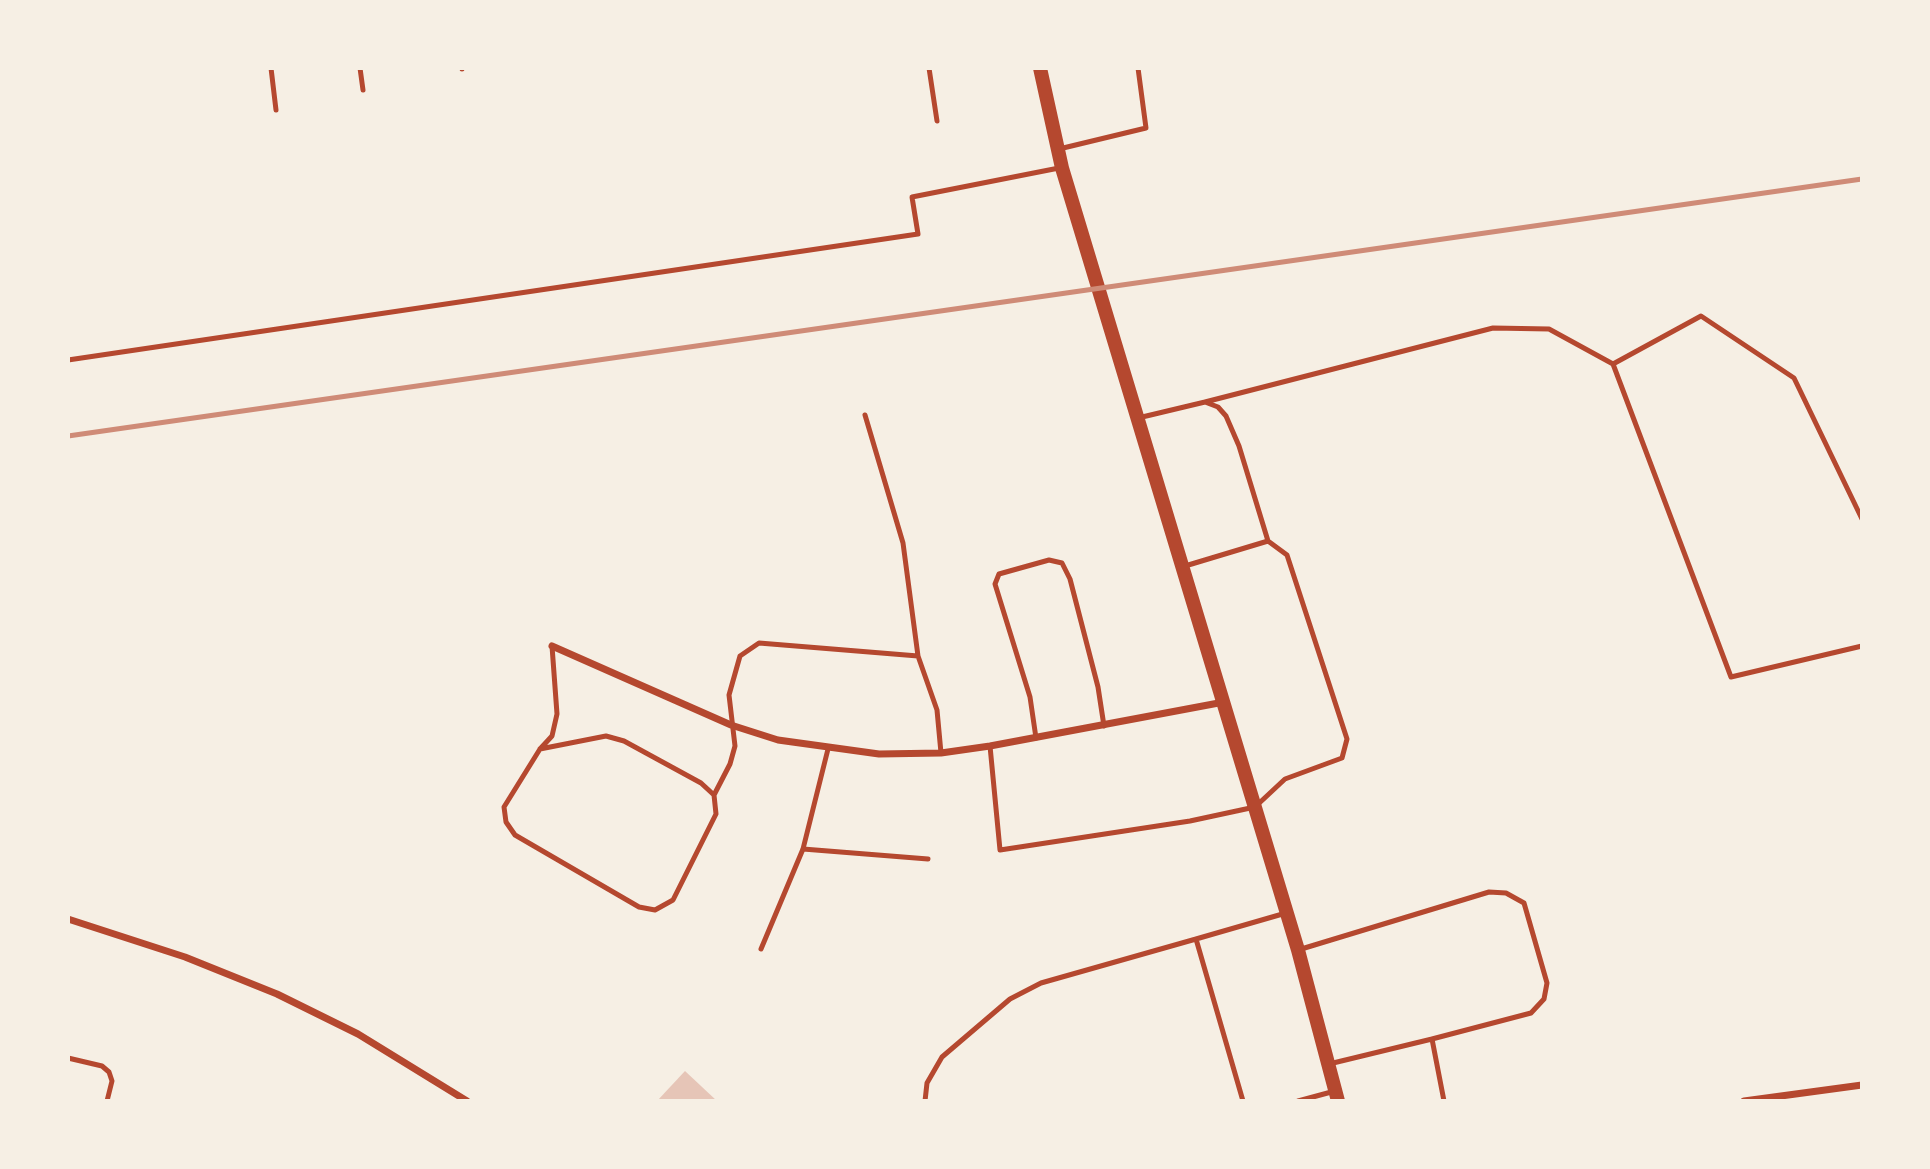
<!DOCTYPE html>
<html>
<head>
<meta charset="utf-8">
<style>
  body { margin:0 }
  #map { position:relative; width:1930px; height:1169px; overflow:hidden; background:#f6efe4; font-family:"Playfair Display",serif }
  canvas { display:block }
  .frame { position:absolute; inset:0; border:70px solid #f6efe4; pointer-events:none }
</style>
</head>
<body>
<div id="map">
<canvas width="1930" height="1169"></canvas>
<div class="frame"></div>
</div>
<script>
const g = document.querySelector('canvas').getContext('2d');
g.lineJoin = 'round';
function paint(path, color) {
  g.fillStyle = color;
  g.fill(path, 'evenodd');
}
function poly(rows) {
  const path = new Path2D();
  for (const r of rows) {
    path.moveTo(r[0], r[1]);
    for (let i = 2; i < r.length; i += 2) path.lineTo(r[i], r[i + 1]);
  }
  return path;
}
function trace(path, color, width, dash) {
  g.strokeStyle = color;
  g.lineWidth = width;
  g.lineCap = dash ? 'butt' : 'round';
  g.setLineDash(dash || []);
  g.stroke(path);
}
paint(poly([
  [685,1071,717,1101,657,1101]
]), '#e6c5b7');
trace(poly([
  [271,68,276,110],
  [360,68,363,90],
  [462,68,462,69],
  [929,68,937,121],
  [1059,149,1146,128,1138,68],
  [68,360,918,234,912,197,1059,168],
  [1613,364,1701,316,1794,378,1862,519],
  [1205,402,1493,328,1549,329,1613,364,1731,677,1862,646],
  [865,415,903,543,918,656],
  [1138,418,1205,402,1218,407,1226,416,1239,446,1268,541],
  [1036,738,1030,697,995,584,999,574,1049,560,1062,563,1070,579,1098,687,1104,726],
  [990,746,1000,850,1190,821,1255,807,1285,779,1342,758,1347,739,1287,555,1268,541,1185,566],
  [540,749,606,736,624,741,701,783,714,795,716,814,673,900,655,910,639,907,515,835,506,822,504,807,540,749,552,736,557,714,552,646],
  [714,795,730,764,735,746,729,695,740,656,759,643,918,656,937,710,941,753],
  [803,849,928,859],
  [761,949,803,849,828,749],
  [1298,950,1489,892,1506,893,1524,903,1547,983,1544,999,1531,1013,1432,1039],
  [68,1058,102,1066,109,1072,112,1081,107,1101],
  [1329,1064,1432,1039,1444,1101],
  [925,1101,927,1083,942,1057,1010,999,1041,983,1196,939],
  [1243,1101,1196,939,1286,913],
  [1298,1101,1335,1091]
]), '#b5482f', 5);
trace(poly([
  [552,646,731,725,778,740,879,754,941,753,990,746,1224,702],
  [68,919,185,957,277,994,358,1034,467,1101],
  [1744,1101,1862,1085]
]), '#b5482f', 7);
trace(poly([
  [1040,68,1062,168,1298,950,1338,1101]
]), '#b5482f', 14);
trace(poly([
  [68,436,1862,179]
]), '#cf8b77', 5);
</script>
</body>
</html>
